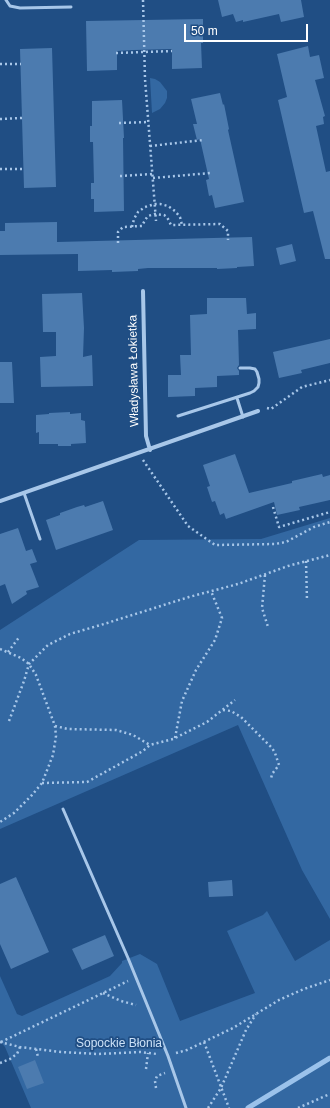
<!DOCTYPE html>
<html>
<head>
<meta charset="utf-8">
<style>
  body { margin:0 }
  #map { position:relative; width:330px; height:1108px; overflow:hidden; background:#204e84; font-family:Arial,sans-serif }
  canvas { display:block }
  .scale { position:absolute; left:184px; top:24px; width:124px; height:18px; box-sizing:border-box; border:2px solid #fff; border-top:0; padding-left:5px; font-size:12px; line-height:14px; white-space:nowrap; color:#fff; -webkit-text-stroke:3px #204e84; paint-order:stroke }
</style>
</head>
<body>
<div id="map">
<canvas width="330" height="1108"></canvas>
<div class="scale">50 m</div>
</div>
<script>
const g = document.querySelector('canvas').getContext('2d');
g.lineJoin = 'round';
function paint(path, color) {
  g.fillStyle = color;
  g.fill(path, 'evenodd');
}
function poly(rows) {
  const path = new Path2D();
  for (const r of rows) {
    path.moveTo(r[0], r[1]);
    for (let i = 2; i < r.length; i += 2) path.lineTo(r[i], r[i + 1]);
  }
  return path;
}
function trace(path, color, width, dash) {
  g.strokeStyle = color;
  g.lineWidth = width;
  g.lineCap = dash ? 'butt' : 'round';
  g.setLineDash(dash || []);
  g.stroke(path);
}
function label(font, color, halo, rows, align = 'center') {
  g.font = font + ' Arial,sans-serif';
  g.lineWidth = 3.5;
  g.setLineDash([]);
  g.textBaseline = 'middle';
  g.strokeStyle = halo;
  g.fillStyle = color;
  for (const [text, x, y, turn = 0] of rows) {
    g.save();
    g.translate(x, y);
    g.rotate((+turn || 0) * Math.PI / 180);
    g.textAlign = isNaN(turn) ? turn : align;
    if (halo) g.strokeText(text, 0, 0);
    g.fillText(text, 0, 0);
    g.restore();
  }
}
paint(poly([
  [150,78,155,79,160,82,167,91,167,98,165,103,160,109,152,113],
  [330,518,330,919,302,870,238,725,0,829,0,630,139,540,261,539],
  [267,911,295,961,330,940,330,1108,31,1108,5,1047,0,1041,0,976,17,1014,22,1016,110,976,122,963,122,961,140,954,157,964,180,1021,255,993,227,931,263,915]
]), '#3368a2');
trace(poly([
  [248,1108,330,1058]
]), '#9bc2eb', 5);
paint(poly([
  [218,0,301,0,304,17,281,22,279,14,243,22,243,20,236,22,233,14,222,17],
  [203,19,203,43,201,43,202,68,172,69,172,49,134,50,117,51,117,70,87,71,86,21],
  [308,46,310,57,319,55,324,78,315,80,325,116,323,117,324,124,316,126,326,172,330,171,330,259,325,259,313,211,304,213,278,100,287,97,277,54],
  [52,48,56,187,24,188,20,49],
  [220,93,223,105,224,104,229,129,228,130,244,202,215,208,212,195,209,196,206,180,209,179,200,139,197,140,193,124,197,124,191,99],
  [122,100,124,138,123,138,124,211,94,212,94,199,91,199,91,183,94,183,93,142,90,142,90,126,92,126,92,101],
  [57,222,57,242,252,237,254,266,237,267,237,268,217,269,217,268,148,268,138,269,138,271,112,272,112,270,78,271,78,254,0,255,0,231,5,231,5,223],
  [292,244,296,261,280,265,276,248],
  [82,293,84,328,83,357,92,355,93,386,41,387,40,357,56,356,56,332,43,332,42,294],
  [207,298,246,298,247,314,256,313,256,329,238,330,239,365,237,368,239,371,239,375,217,376,217,387,195,388,195,396,168,397,168,375,181,375,180,355,191,355,190,315,207,314],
  [330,339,330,363,301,370,302,373,279,378,273,352],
  [0,362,12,362,14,403,0,403],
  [70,412,70,414,81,413,81,420,85,421,86,443,71,444,71,446,58,446,58,444,39,444,39,432,36,433,36,415,49,414,49,413],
  [235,454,249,493,292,483,292,481,322,474,323,477,330,475,330,500,299,507,300,510,277,515,274,502,226,519,224,513,220,515,215,501,212,502,207,487,210,486,203,465],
  [103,501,113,530,56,550,46,520,60,515,60,513,77,507,84,505,85,507],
  [18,528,26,551,32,549,37,562,30,564,39,587,26,591,27,594,12,604,5,584,0,586,0,534],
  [16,877,49,952,11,969,0,944,0,884],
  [232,880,233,896,209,897,208,882],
  [105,935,114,956,82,970,72,949],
  [35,1060,44,1083,27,1089,18,1067]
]), '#4c7baf');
trace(poly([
  [143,0,145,79,156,221],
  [116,53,172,51],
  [0,64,21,64],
  [0,119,22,118],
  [119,123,149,122],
  [150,146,203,140],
  [0,169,23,169],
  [120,176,153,174],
  [153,178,210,173],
  [132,227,134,219,138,212,145,207,155,204,160,204,168,206,175,211,180,217,182,225],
  [118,243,118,232,123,227,142,226,145,220,148,216,155,214,164,215,167,217,171,225,220,224,228,231,228,240],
  [267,408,271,409,302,387,330,380],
  [143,460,188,526,215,545,275,544,286,542,314,527,330,522],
  [273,507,279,527,330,512],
  [306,561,307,601],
  [265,575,262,608,268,627],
  [0,649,21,658,29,664,36,675,55,726,56,736,53,755,42,783,32,795,14,813,0,822],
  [8,652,20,636],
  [223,710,231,711,241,717,272,748,275,753,279,765,272,774,271,779],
  [9,721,24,681,29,664,48,645,70,634,104,624,189,597,238,584,288,566,330,555],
  [55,726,68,729,116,730,133,735,150,745],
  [175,738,182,701,196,670,215,640,222,618,211,591],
  [42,783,87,782,143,751,150,745,173,739,207,722,235,700],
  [103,993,121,1001,136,1005],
  [0,1042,20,1047,61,1052,98,1054,140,1052,157,1054],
  [1,1042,128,981],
  [204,1042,229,1108],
  [36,1049,38,1057],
  [176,1053,187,1050,233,1028,279,1000,304,989,330,980],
  [0,1063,10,1059,14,1056,17,1054,20,1047],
  [146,1069,148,1053],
  [156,1088,155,1081,157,1076,165,1073],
  [208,1108,221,1088,246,1030,256,1014],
  [298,1108,330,1094]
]), '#a8c7e9', 2.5, [2, 3]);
trace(poly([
  [6,0,10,6,20,8,71,7],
  [237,398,243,417],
  [178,416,250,393,254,391,258,387,259,383,259,379,257,372,255,369,250,368,240,368],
  [24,493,40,539],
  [63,809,128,958,168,1056,186,1108]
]), '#a8c7e9', 3);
trace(poly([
  [143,291,146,436,150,450],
  [0,501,258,411]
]), '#a8c7e9', 4);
label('12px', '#fff', '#204e84', [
  ["Władysława Łokietka",134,371,-91]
]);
label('12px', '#cce1f7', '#204e84', [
  ["Sopockie Błonia",119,1044]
]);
</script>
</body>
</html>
